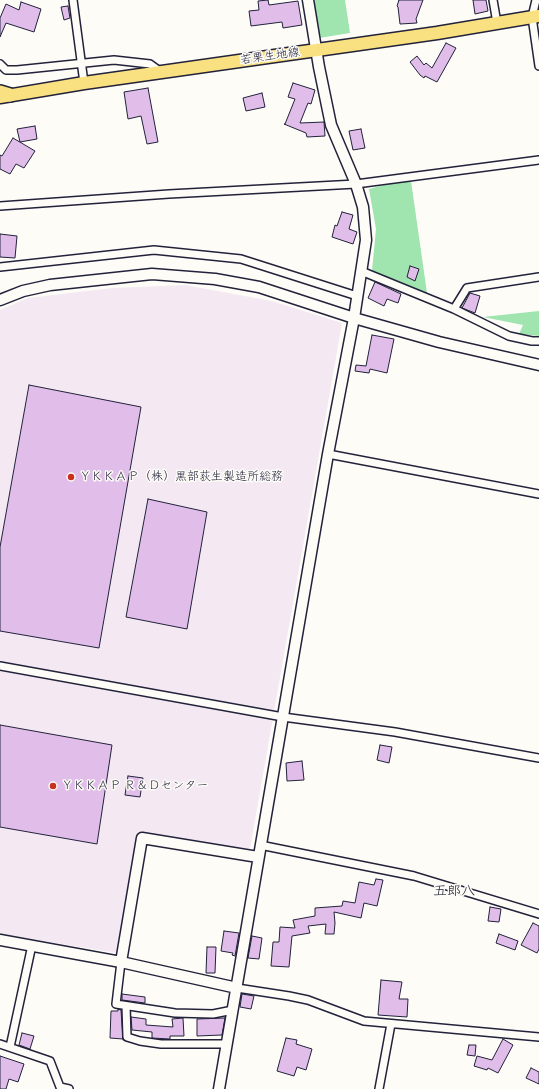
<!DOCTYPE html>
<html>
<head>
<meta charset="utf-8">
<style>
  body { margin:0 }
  canvas { display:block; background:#fdfcf7 }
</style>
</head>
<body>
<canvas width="539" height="1089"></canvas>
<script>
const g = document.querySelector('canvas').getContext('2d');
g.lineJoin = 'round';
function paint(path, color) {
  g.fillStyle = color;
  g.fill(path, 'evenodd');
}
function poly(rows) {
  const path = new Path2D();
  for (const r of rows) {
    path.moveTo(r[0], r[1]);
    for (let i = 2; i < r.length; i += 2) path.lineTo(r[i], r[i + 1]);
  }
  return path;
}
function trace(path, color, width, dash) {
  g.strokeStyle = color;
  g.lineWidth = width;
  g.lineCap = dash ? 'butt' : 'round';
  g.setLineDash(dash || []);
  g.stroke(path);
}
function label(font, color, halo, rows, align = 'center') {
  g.font = font + ' Mynerve,"Klee One",sans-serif';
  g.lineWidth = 3;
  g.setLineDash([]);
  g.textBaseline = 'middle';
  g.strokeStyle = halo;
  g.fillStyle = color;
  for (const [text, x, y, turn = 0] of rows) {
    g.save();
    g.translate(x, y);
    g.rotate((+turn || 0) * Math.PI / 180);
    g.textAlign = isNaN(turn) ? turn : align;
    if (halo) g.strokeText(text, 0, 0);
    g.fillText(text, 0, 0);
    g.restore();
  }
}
paint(poly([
  [185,285,272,301,342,323,250,849,139,833,117,953,0,934,0,310,28,298,112,288]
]), '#f4e9f3');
paint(poly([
  [313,0,345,0,350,33,319,38],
  [411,181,427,293,372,271,376,229,369,189,387,184],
  [539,311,539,336,519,334,523,325,483,317]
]), '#a0e4af');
const building = poly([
  [268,0,269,5,298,1,302,25,283,28,282,22,251,26,249,11,259,10,258,1,268,0],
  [399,0,423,0,416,19,417,23,400,24,398,7,397,6,399,0],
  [473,0,486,0,488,11,475,14,473,0],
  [21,2,41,9,34,32,6,23,0,37,0,18,6,4,19,10,21,2],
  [68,6,70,18,64,20,61,7,68,6],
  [446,43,456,48,437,82,425,76,424,78,420,75,410,62,417,56,424,65,426,63,432,68,446,43],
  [293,83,315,90,311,104,308,103,300,123,324,122,325,136,307,137,306,133,284,124,285,124,295,99,288,97,293,83],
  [148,88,158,142,147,144,141,116,128,119,124,92,148,88],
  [262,93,265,107,246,111,243,98,262,93],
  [35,126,37,139,20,142,17,129,35,126],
  [361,129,365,148,353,150,349,131,361,129],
  [13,138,35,151,24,168,16,164,10,174,0,169,0,155,2,156,13,138],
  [342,212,353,215,349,229,357,232,353,244,332,237,335,225,337,226,342,212],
  [0,234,17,236,15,258,0,257,0,234],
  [410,266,419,269,415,281,407,277,410,266],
  [375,282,401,294,398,303,387,299,384,306,368,298,375,282],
  [470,293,480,296,475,313,462,308,470,293],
  [372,335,394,339,387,373,370,369,369,373,355,371,356,365,366,366,372,335],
  [29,385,141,407,99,648,0,631,0,547,29,385],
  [148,499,207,512,187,629,126,617,148,499],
  [0,725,112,745,97,844,0,827,0,725],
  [380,745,392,747,389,763,377,760,380,745],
  [302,761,304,780,287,781,286,763,302,761],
  [128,776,143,778,140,797,125,795,128,776],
  [376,879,383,880,377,906,364,903,361,918,334,912,335,923,334,934,325,934,326,924,308,926,310,933,292,936,289,967,271,966,273,942,279,942,280,927,295,928,293,920,315,916,315,908,342,906,343,901,355,903,359,882,374,885,376,879],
  [490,907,501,909,499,922,488,921,490,907],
  [533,923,539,926,539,949,537,953,521,945,533,923],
  [224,931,239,933,235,956,232,955,233,953,221,951,224,931],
  [499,934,518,941,515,950,496,943,499,934],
  [252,936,262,938,259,959,248,958,252,936],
  [207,947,216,947,215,973,206,973,207,947],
  [381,980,402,982,399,999,408,999,407,1017,378,1015,381,980],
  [122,994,145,997,145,1003,122,1000,122,994],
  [242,994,254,996,251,1009,240,1007,242,994],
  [118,1009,121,1010,123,1039,110,1038,111,1011,118,1011,118,1009],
  [131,1017,146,1019,146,1025,173,1027,172,1019,183,1018,184,1036,170,1036,170,1039,152,1038,152,1032,132,1030,131,1017],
  [225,1018,222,1035,197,1036,197,1019,225,1018],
  [22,1033,34,1036,30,1049,19,1045,22,1033],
  [286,1038,297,1040,296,1044,312,1049,306,1070,297,1067,294,1076,277,1071,286,1038],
  [503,1039,513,1045,498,1073,488,1068,487,1070,474,1066,477,1056,492,1060,503,1039],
  [469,1045,476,1045,475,1056,467,1055,469,1045],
  [0,1056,24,1064,18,1082,9,1079,6,1089,0,1089,0,1056],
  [531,1068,539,1072,539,1084,526,1078,531,1068]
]);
paint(building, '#e0bee9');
trace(building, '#22223b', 1);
const street = poly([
  [73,0,84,83],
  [493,0,497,23],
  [536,0,532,17,539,66],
  [0,64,6,70,17,70,114,60,150,64,161,72],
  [0,206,169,194,356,184,539,160],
  [0,267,154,250,241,259,357,296],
  [361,271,454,309],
  [539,277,467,288,454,309,509,336,532,341,539,341],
  [328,454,539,494],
  [0,666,283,717,395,732,539,758],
  [260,845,414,876,539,914],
  [121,962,116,1004,175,1013,213,1014,233,1010],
  [237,988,289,996,308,1000,364,1021,539,1037],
  [126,1006,127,1037,140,1041,161,1044,227,1044],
  [0,1044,50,1061,60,1087,69,1089],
  [10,1047,32,945],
  [379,1089,391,1024]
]);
const secondary = poly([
  [0,300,23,291,50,285,152,274,215,279,259,287,354,318,439,342,539,365],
  [0,940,121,962,237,988],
  [121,962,142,838,258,857],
  [219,1089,328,454,354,318,366,240,363,207,356,184,331,125,319,67,308,0]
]);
const primary = poly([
  [0,97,84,83,437,33,539,16]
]);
const highway = poly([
  [0,92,10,95]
]);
trace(street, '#22223b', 10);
trace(secondary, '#22223b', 13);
trace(primary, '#22223b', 15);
trace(highway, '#22223b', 16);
trace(street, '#fdfcf7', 7);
trace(secondary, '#fdfcf7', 10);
trace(primary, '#f9e181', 12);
trace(highway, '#f9e181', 13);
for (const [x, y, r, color] of [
  [71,477,4,"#c8321e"],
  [53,786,4,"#c8321e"]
]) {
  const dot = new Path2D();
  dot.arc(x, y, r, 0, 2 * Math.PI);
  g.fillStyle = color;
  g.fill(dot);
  trace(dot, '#fdfcf7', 1.5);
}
label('12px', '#22223b', '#fdfcf7', [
  ["若栗生地線",270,57,-8]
]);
label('12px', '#22223b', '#fdfcf7', [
  ["ＹＫＫＡＰ（株）黒部荻生製造所総務",79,477],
  ["ＹＫＫＡＰ Ｒ＆Ｄセンター",61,786]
], 'left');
label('14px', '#22223b', '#fdfcf7', [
  ["五郎八",454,892]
]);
</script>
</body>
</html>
